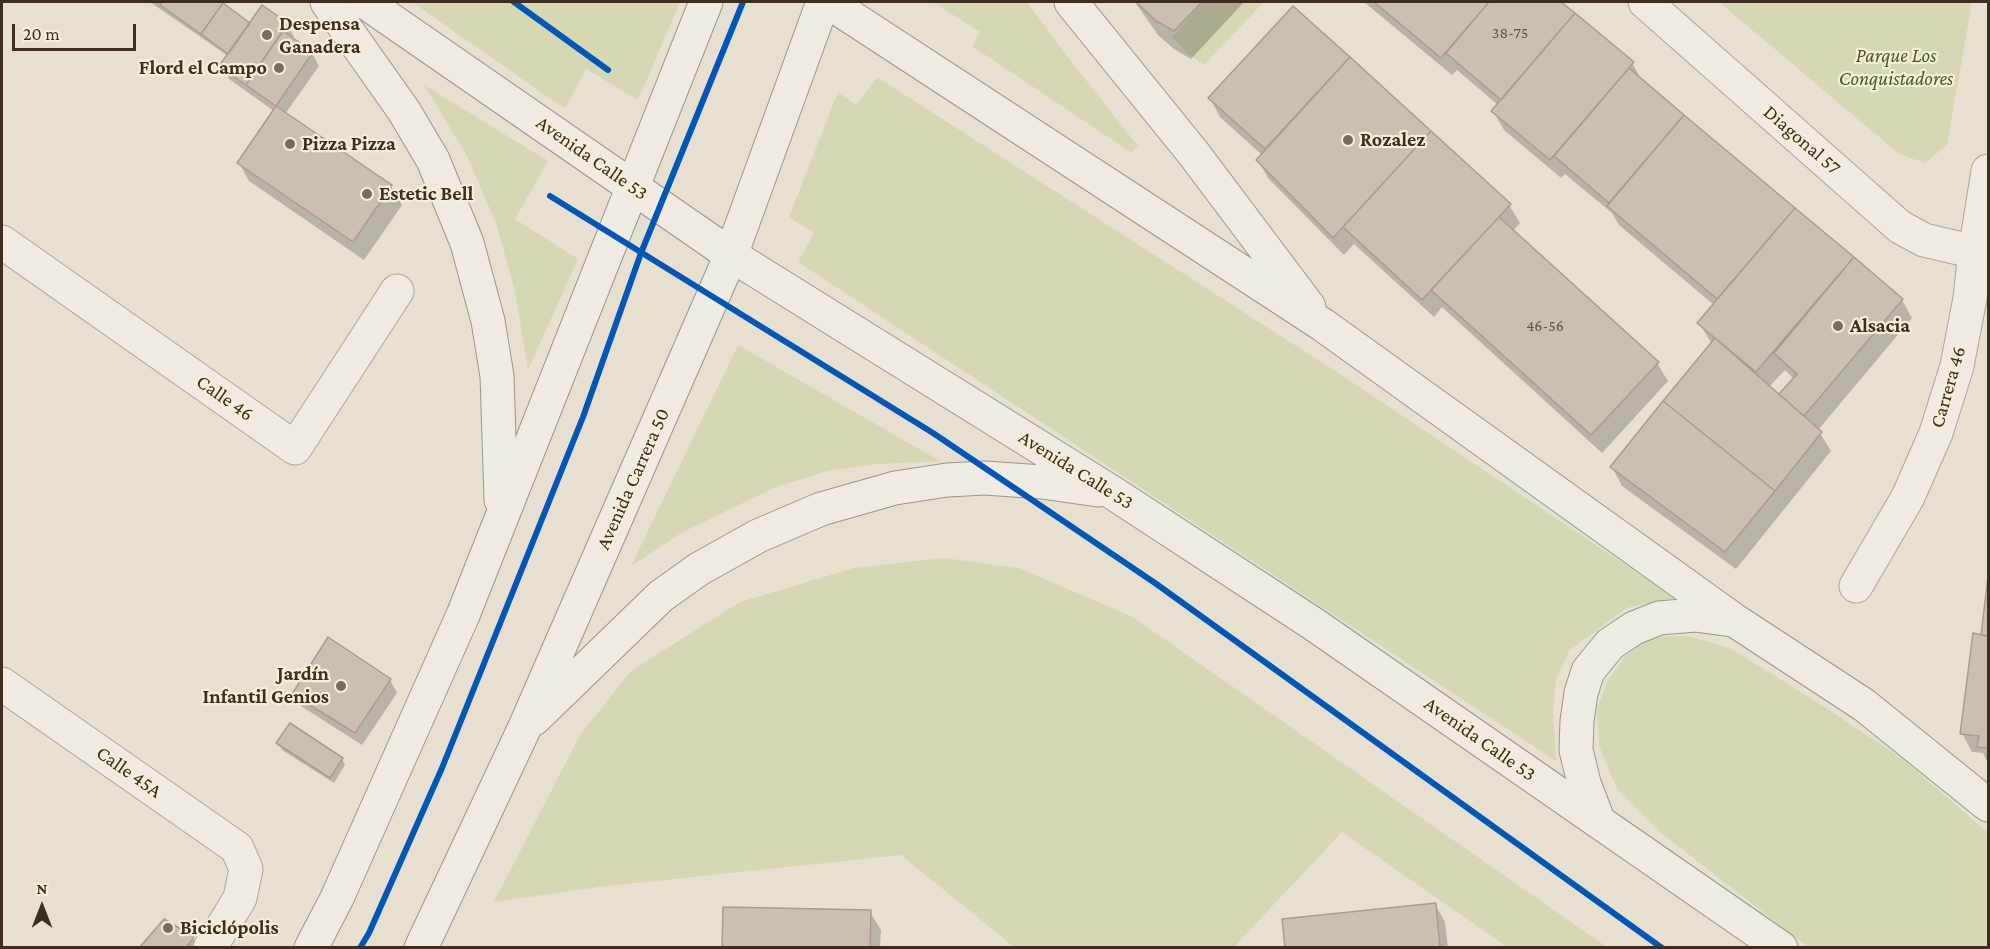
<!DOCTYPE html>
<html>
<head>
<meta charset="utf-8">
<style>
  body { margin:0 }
  #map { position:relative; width:1990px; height:949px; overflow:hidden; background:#e7e0d1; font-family:"Crimson Pro",serif }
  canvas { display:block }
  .frame { position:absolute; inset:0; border:3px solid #3d2e20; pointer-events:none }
  .north { position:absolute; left:12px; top:877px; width:60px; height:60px; -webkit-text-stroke:4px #f7eed8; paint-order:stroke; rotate:0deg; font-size:16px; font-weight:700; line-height:24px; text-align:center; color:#3d2e20 }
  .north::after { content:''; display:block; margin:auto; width:21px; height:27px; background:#3d2e20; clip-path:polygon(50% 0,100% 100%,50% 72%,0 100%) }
  .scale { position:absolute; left:12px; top:24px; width:124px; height:27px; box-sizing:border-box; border:3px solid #3d2e20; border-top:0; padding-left:8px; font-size:18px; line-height:21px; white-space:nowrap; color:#3d2e20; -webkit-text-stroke:4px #f7eed8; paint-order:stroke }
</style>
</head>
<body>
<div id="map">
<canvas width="1990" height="949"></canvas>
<div class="frame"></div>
<div class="north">N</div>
<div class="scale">20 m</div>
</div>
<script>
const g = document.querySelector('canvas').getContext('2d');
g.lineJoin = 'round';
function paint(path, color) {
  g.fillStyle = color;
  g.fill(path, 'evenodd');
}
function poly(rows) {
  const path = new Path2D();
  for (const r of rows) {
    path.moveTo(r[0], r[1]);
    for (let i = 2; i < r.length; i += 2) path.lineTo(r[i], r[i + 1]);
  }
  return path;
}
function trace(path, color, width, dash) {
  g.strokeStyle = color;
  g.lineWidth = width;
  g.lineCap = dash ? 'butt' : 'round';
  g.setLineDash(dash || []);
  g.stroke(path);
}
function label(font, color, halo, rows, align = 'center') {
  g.font = font + ' "Crimson Pro",serif';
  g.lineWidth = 4.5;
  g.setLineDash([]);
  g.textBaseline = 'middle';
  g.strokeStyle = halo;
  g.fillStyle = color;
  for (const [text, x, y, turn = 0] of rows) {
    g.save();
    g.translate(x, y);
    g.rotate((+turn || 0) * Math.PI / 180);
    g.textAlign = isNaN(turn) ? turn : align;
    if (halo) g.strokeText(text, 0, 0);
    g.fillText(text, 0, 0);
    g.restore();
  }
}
paint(poly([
  [412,2,680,2,638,100,586,69,565,109],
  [933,2,1027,2,1074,65,1138,146,1132,153,972,46,980,32],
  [1203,2,1264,2,1204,65,1188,54,1172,37],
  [1719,2,1972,2,1947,145,1925,163,1899,154],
  [877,77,1340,374,1675,598,1626,608,1569,651,1556,680,1553,712,1556,761,798,262,814,233,789,217,838,92,857,105],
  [424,85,548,161,515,219,578,259,528,370,515,291,496,223,467,156],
  [738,345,940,461,877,464,827,471,776,487,683,532,631,566],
  [944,558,1019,568,1131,616,1607,947,1507,947,1342,832,1234,947,1014,947,901,855,599,887,494,902,580,735,631,671,740,602,854,568],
  [1688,636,1732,649,1823,706,1904,760,1988,833,1988,947,1808,947,1661,833,1617,789,1599,746,1597,709,1608,680,1625,657,1650,637]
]), '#d6d7b3');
paint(poly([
  [150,2,217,2,249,24,263,8,287,24,294,37,293,40,312,53,319,66,285,114,391,186,402,205,364,260,249,181,239,163,274,111,229,79,221,66,228,56],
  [1135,2,1244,2,1191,59,1174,49,1158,35],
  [1364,2,1558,2,1632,63,1643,82,1902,300,1912,318,1818,430,1831,451,1736,569,1622,486,1612,467,1712,344,1699,323,1714,305,1619,225,1612,213,1565,174,1561,178,1504,130,1493,111,1498,105,1457,70,1452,75],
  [1785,370,1794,379,1780,397,1769,387],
  [1293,8,1509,205,1520,223,1513,231,1657,363,1668,381,1602,453,1442,307,1434,317,1354,244,1344,255,1268,178,1258,160,1262,155,1220,117,1210,98],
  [1988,588,1988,763,1983,753,1972,752,1962,733,1982,636],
  [390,680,397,693,362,745,301,706,293,694],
  [278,743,342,759,345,765,334,783,282,750],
  [1435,904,1445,922,1448,948,1287,948],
  [870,912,881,930,880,948,724,948],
  [193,938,198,948,141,948]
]), '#0003');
const building = poly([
  [162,2,221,2,223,3,201,34,160,5,162,2],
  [1136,2,1202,2,1174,31,1156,21,1136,2],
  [1374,2,1489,2,1441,58,1374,2],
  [1489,2,1561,2,1575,13,1501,100,1446,53,1489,2],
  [223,3,250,23,228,54,201,34,223,3],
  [262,5,288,23,246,85,219,66,262,5],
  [1293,6,1350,57,1265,149,1208,98,1293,6],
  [1575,13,1634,62,1550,160,1491,111,1575,13],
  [283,31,313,52,276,106,246,85,283,31],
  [1350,57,1431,131,1333,238,1256,160,1350,57],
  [1629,68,1684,115,1609,203,1554,156,1629,68],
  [276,106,392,185,353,242,237,163,276,106],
  [1684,115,1795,208,1717,299,1607,206,1684,115],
  [1431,131,1511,204,1422,300,1343,227,1431,131],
  [1795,208,1854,257,1756,372,1697,323,1795,208],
  [1499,217,1659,362,1591,435,1431,290,1499,217],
  [1854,257,1903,299,1804,416,1779,394,1797,374,1774,353,1854,257],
  [1715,338,1822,432,1775,491,1663,401,1715,338],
  [1663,401,1775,491,1725,552,1610,467,1663,401],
  [1988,577,1988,636,1981,635,1988,577],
  [1973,633,1988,636,1988,748,1977,747,1979,736,1960,734,1973,633],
  [328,637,391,679,355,733,292,694,328,637],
  [290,723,343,758,330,778,276,743,290,723],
  [1436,903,1440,948,1285,948,1282,919,1436,903],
  [723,907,871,910,870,948,722,948,723,907],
  [164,919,194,937,186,948,139,948,164,919]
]);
paint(building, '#cbbfb2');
trace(building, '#a89c90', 1.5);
const minor = poly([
  [1645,2,1900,227,1924,240,1975,252],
  [2,242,295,448,397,291],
  [1856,586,1908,497,1936,433,1957,366,1970,298,1975,252,1988,171],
  [2,684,237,848,246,869,240,898,210,948]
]);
const secondary = poly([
  [327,2,404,111,433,160,467,243,488,321,497,376,501,500],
  [365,2,731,255,1113,493,1312,623,1781,948],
  [828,2,1323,325,1734,620,1864,705,1988,805],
  [1071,2,1194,154,1309,307],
  [534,719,661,596,699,569,758,536,821,509,895,488,947,480,985,478,1042,482,1098,490],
  [1598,820,1584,783,1576,750,1577,721,1581,693,1588,671,1610,644,1634,628,1659,618,1695,615,1732,620],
  [311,948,337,898,463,615,706,2],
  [421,948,524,729,731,255,823,2]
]);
trace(minor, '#ada599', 35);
trace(secondary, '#9c958a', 35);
trace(minor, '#efebe3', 33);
trace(secondary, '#efebe3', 33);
trace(poly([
  [514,2,608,70],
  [550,196,933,433,1155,583,1662,948],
  [360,948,369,933,442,768,583,417,641,253,743,2]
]), '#0057b8', 6);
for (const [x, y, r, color] of [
  [267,35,6,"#786c5e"],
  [279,68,6,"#786c5e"],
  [1348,140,6,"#786c5e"],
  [290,144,6,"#786c5e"],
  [367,194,6,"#786c5e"],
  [1838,326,6,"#786c5e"],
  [341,686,6,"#786c5e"],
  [168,928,6,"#786c5e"]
]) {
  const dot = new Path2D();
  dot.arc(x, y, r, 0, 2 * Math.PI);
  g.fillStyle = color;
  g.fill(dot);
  trace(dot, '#f7eed8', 2);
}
label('16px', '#605244', null, [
  ["38-75",1510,33],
  ["46-56",1545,326]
]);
label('bold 20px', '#3d2e20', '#f7eed8', [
  ["Despensa",279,24],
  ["Ganadera",279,47],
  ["Flord el Campo",267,68,"right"],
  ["Rozalez",1360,140],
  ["Pizza Pizza",302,144],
  ["Estetic Bell",379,194],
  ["Alsacia",1850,326],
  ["Jardín",329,674,"right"],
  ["Infantil Genios",329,697,"right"],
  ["Biciclópolis",180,928]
], 'left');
label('italic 20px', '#4d5a26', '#f7eed8', [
  ["Parque Los",1896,56],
  ["Conquistadores",1896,79]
]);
label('20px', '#3d2e20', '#f7eed8', [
  ["Diagonal 57",1802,140,41],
  ["Avenida Calle 53",592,158,35],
  ["Carrera 46",1948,387,-74],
  ["Calle 46",225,398,35],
  ["Avenida Calle 53",1076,470,32],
  ["Avenida Carrera 50",633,479,-66],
  ["Avenida Calle 53",1480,739,35],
  ["Calle 45A",129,772,35]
]);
</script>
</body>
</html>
